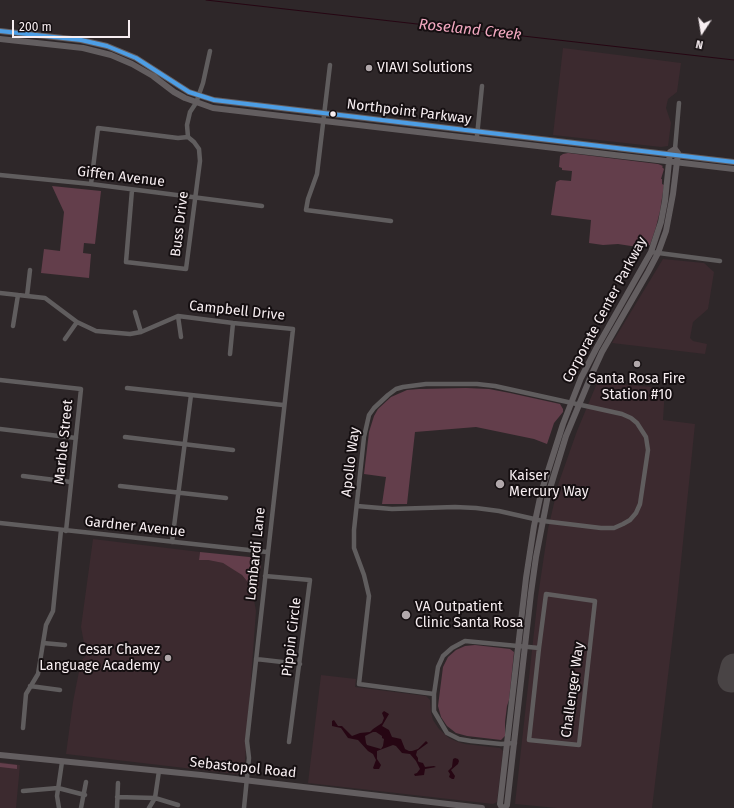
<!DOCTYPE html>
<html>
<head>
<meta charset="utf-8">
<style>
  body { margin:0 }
  #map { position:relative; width:734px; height:808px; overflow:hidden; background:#2e2729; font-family:"Fira Sans",sans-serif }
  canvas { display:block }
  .north { position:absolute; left:682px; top:12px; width:40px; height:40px; -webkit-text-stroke:3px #150f11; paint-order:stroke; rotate:192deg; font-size:11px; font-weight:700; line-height:16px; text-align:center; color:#f7eef1 }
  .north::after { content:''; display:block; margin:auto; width:14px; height:18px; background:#f7eef1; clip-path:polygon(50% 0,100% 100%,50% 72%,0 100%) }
  .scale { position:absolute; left:12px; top:20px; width:118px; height:18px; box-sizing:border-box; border:2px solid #f7eef1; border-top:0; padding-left:5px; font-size:12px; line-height:14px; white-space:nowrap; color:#f7eef1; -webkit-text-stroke:3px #150f11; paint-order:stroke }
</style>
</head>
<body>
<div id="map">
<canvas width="734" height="808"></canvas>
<div class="north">N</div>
<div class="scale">200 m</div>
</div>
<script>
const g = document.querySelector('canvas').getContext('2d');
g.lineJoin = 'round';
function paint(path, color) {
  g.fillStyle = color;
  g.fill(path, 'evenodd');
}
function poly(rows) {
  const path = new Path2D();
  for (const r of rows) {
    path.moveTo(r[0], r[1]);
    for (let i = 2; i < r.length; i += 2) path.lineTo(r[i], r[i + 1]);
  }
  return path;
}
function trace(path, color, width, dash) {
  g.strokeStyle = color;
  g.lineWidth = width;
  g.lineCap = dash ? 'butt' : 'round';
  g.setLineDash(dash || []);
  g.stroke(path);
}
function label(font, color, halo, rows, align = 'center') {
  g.font = font + ' "Fira Sans",sans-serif';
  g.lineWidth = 4;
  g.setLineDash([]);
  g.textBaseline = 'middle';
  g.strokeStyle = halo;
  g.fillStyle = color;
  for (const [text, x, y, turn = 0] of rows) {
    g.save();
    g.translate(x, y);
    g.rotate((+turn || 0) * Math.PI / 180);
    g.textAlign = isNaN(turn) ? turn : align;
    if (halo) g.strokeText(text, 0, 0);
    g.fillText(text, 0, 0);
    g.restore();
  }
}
paint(poly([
  [563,48,681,63,677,92,668,99,666,108,671,123,668,146,661,147,553,135],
  [663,259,704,263,714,272,708,309,693,322,690,338,693,341,707,344,705,354,612,343],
  [600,376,617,384,665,388,663,420,695,424,677,601,652,808,557,808,515,804,538,596,548,529,559,482,577,431],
  [93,539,200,552,199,560,208,560,223,563,233,568,242,575,250,585,254,600,256,611,244,775,66,754,73,702,81,661,90,651,84,643,81,627],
  [321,675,356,679,355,687,426,696,430,700,431,712,433,720,439,729,449,738,458,742,465,744,500,748,503,751,497,802,493,804,308,783],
  [0,762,20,765,16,808,0,808]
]), '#3c2a2f');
paint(poly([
  [568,153,658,164,663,166,662,167,664,169,661,179,662,179,662,184,664,185,660,211,656,227,650,245,644,248,618,244,603,245,589,243,591,220,551,215,556,182,560,180,571,181,572,171,562,170,562,168,559,167,560,156,563,154],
  [52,186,101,191,95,244,84,243,83,253,91,254,89,278,41,273,44,249,60,251,64,212],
  [466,388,489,389,510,393,560,404,563,409,563,412,554,423,547,444,534,439,476,427,415,432,407,504,382,504,386,477,364,474,369,432,374,416,378,409,391,397,407,390,419,389],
  [200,552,259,558,261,561,257,600,254,600,250,585,242,575,223,563,208,560,199,560],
  [475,645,510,649,514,652,509,700,507,706,505,722,505,736,501,740,467,736,456,733,447,726,441,717,438,706,443,667,448,657,456,650,465,646],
  [0,763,17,765,17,769,0,767]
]), '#633e4b');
paint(poly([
  [384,711,389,714,382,726,389,730,392,737,401,739,405,749,409,751,412,751,418,749,426,741,428,743,417,751,416,755,418,758,418,761,419,762,423,763,425,767,434,766,436,767,425,769,424,775,415,776,414,774,417,773,420,769,416,761,410,754,402,753,396,746,393,745,377,751,377,759,381,765,379,769,374,769,373,768,376,760,373,754,368,751,358,740,348,738,341,728,332,726,332,721,334,720,338,726,342,726,352,736,360,733,370,732,373,729,382,723,384,718,382,713],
  [373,732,376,732,382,736,382,738,384,739,383,746,381,749,367,745,366,743,365,736],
  [455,758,458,759,459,761,458,764,451,770,455,776,454,779,452,779,449,777,450,774,448,771,452,767,453,759]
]), '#260613');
trace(poly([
  [206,0,734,60]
]), '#260613', 1);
trace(poly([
  [731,679,734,667]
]), '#494445', 27);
trace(poly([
  [330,65,317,174,308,199,306,210,391,221],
  [477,136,482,86],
  [675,149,679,103],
  [0,175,91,184,262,206],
  [91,184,98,128,178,138,188,137],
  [132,190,126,262,186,269,200,161,199,149,194,142,188,137,187,125,190,112,196,103,203,83,210,51],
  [651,252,720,261],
  [0,293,45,298,77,322,96,331,130,334,141,332,178,316,233,323,293,329,247,741,249,758,244,808],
  [27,296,30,270],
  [135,312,141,332],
  [178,316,181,337],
  [13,326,18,295],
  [65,339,77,322],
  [230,354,233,323],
  [0,380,81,389,66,531],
  [127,388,283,405],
  [0,429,76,438],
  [125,437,233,450],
  [23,476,71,482],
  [120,486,226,498],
  [357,506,392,509,455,507,476,508,499,511,543,521,601,528,614,528,623,524,630,520,636,513,640,504,648,450,646,437,637,423,631,418,622,414,495,386,477,384,426,384,403,387,396,389,388,395,374,408,369,415,364,437,354,530,354,548,364,575,369,596,359,684,434,694],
  [0,523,267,552],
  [172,542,191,395],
  [265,576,310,580,289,742],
  [43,643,65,645],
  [256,659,300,664],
  [30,686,60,690],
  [23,728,26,694,38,674,46,625,53,611,61,530],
  [515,743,501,744,471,741,459,739,447,733,434,711,434,694,438,667,443,656,452,648,465,641,539,648,546,594,595,601,579,745,529,740,539,648],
  [23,791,58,788,85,795],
  [117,797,155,798,178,805],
  [59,808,57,796,62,762],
  [81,808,86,782],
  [117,808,118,783],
  [149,808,155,798,159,771]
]), '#605d5e', 4.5);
trace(poly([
  [0,31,81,40,107,46,136,58,189,92,214,100,734,162],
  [0,39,83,48,111,55,132,64,153,76,174,92,185,98,213,108,734,169],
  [0,755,201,775,482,808],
  [502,808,500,804,526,578,534,526,541,493,563,424,581,378,596,349,651,252,661,222,665,201,670,152,675,149,678,153,673,194,666,231,658,253,648,272,602,352,591,376,566,436,548,495,536,557,531,593,507,805,505,808]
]), '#635e60', 6);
trace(poly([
  [0,31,81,40,107,46,136,58,189,92,214,100,734,162]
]), '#4d9ee5', 4);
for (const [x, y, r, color] of [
  [369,68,4,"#b1a8ab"],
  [333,114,3.5,"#f7eef1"],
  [637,364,4,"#b1a8ab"],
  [500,484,5,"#b1a8ab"],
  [406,615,5,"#b1a8ab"],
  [168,658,4,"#b1a8ab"]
]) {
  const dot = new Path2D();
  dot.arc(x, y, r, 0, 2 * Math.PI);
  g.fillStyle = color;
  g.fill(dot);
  trace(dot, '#150f11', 1.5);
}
label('14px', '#f7eef1', '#150f11', [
  ["VIAVI Solutions",377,68],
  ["Santa Rosa Fire",637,379,"center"],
  ["Station #10",637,395,"center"],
  ["Kaiser",509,476],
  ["Mercury Way",509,492],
  ["VA Outpatient",415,607],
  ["Clinic Santa Rosa",415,623],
  ["Cesar Chavez",160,650,"right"],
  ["Language Academy",160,666,"right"]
], 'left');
label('14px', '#f7eef1', '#150f11', [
  ["Northpoint Parkway",409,112,7],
  ["Giffen Avenue",121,177,7],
  ["Buss Drive",180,224,-83],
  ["Corporate Center Parkway",605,310,-62],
  ["Campbell Drive",237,311,6],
  ["Marble Street",64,442,-84],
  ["Apollo Way",351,462,-83],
  ["Gardner Avenue",135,527,6],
  ["Lombardi Lane",256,554,-84],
  ["Pippin Circle",292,637,-83],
  ["Challenger Way",573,690,-82],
  ["Sebastopol Road",243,768,6]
]);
label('italic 15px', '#f2a8c0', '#150f11', [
  ["Roseland Creek",470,30,6]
]);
</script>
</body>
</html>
